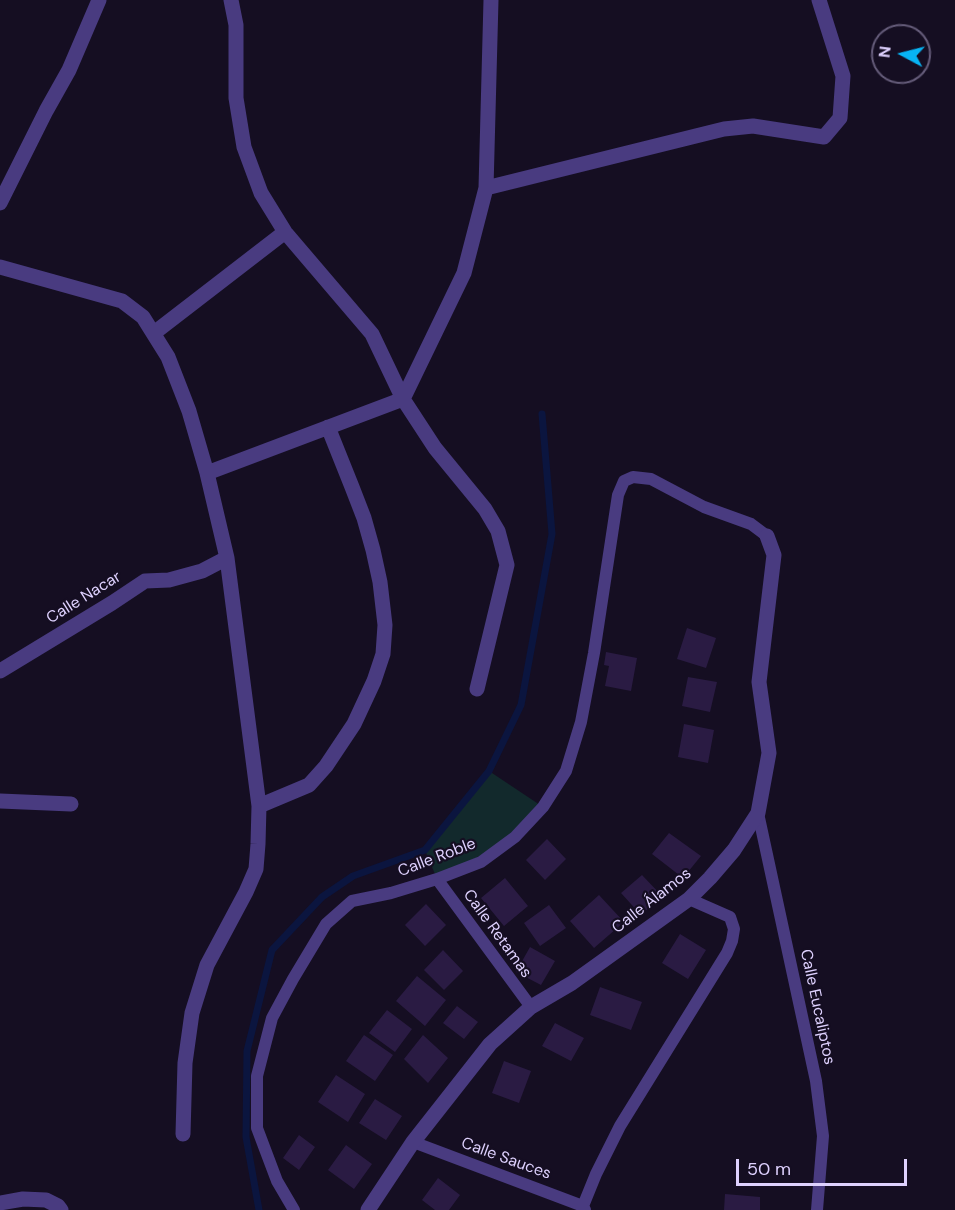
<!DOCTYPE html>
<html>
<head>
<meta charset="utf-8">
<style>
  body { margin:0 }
  #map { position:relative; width:955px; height:1210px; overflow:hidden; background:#150e22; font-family:"DM Sans",sans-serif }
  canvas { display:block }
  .north { position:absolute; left:871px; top:24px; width:60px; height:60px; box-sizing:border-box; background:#150e22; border:2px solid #655c7a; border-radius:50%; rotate:277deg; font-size:16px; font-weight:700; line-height:24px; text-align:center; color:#ded1fe }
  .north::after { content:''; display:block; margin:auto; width:21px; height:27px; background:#07b4f4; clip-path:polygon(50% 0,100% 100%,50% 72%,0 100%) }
  .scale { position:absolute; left:736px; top:1159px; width:171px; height:27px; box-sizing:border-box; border:3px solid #ded1fe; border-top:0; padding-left:8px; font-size:18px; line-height:21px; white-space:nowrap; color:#ded1fe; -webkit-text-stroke:4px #150e22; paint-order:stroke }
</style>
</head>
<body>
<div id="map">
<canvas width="955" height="1210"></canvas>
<div class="north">N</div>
<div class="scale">50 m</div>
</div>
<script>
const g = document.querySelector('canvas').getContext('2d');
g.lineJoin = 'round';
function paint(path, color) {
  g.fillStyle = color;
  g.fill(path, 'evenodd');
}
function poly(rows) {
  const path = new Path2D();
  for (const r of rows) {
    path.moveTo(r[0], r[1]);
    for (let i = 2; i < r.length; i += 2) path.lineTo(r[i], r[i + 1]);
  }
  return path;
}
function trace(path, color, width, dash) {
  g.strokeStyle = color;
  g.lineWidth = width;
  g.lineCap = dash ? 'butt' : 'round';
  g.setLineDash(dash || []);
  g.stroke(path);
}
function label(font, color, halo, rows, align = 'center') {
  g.font = font + ' "DM Sans",sans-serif';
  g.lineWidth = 4.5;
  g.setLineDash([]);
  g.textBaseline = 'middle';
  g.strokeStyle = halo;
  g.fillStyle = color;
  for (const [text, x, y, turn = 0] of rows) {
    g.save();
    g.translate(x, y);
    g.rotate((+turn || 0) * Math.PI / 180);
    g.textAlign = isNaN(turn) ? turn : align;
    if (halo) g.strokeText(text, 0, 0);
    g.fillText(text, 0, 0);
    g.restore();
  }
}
paint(poly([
  [489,771,543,807,515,837,437,879,425,850]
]), '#12292c');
trace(poly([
  [259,1210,246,1137,247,1051,272,950,322,897,353,876,425,850,489,771,521,705,552,534,542,414]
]), '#0b153f', 7);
paint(poly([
  [687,628,716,638,706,668,677,659],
  [606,652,637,658,631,691,605,686,609,666,604,665],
  [688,677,717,682,710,712,682,706],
  [684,724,714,730,708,763,678,757],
  [669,833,701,856,683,878,652,854],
  [547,839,566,859,545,880,526,860],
  [642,875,662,896,641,915,621,893],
  [505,878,528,906,504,926,481,898],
  [599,895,624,922,594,948,570,921],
  [426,904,446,925,425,946,405,925],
  [549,905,566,928,540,946,524,923],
  [680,934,706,950,688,979,662,963],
  [530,947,555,961,541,985,516,972],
  [443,950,463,971,444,990,424,970],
  [417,976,446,1000,425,1026,396,1001],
  [600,987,642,1002,631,1030,590,1015],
  [457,1006,478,1022,464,1039,443,1023],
  [387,1010,412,1029,395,1052,369,1033],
  [555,1023,584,1038,571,1061,542,1046],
  [364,1035,393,1055,375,1081,346,1061],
  [423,1035,448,1058,428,1083,404,1059],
  [504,1061,531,1071,519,1103,492,1093],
  [336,1075,365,1094,348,1122,318,1102],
  [375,1099,402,1116,386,1140,359,1123],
  [299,1135,315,1147,299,1170,283,1158],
  [346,1145,372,1164,354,1189,328,1170],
  [438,1178,460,1195,449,1210,435,1210,422,1200],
  [725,1194,760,1197,760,1210,724,1210]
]), '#2a1b43');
trace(poly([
  [758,813,816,1081,823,1136,817,1210],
  [437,879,531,1007],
  [413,1142,583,1206,585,1210],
  [583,1206,596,1174,620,1126,727,953,732,941,734,929,730,917,689,899],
  [294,1210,277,1181,257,1128,257,1076,272,1018,293,979,326,924,352,901,391,893,437,879,481,862,515,837,543,807,566,771,581,722,594,653,618,495,624,481,633,477,651,479,704,507,751,524,767,536]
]), '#493b80', 12);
trace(poly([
  [231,0,236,25,236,98,244,147,261,193,285,232,372,334,403,399,435,448,485,509,498,531,507,565,477,689],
  [486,188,724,129,753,126,824,137,840,118,843,76,819,0],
  [0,203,46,111,69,70,99,0],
  [0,267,122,301,143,317,168,357,189,411,207,473,227,558,259,806,258,844,256,869,246,892,207,965,192,1013,185,1063,183,1134],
  [154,333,285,232],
  [207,473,403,399,464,273,486,188,491,0],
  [0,671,112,603,145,581,169,580,202,571,227,558],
  [0,801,71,804],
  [259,806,309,785,326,766,354,724,374,681,383,654,385,625,380,582,373,550,364,518,352,487,328,427],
  [0,1203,23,1199,46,1200,58,1206,61,1210],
  [368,1210,413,1142,490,1044,531,1007,572,983,689,899,710,878,734,850,758,813,769,753,759,682,774,555,767,536]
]), '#493b80', 15);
label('16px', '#ded1fe', '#150e22', [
  ["Calle Nacar",84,598,-32],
  ["Calle Roble",437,858,-21],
  ["Calle Álamos",652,901,-38],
  ["Calle Retamas",497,934,54],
  ["Calle Eucaliptos",817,1007,78],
  ["Calle Sauces",506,1159,20]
]);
</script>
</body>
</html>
